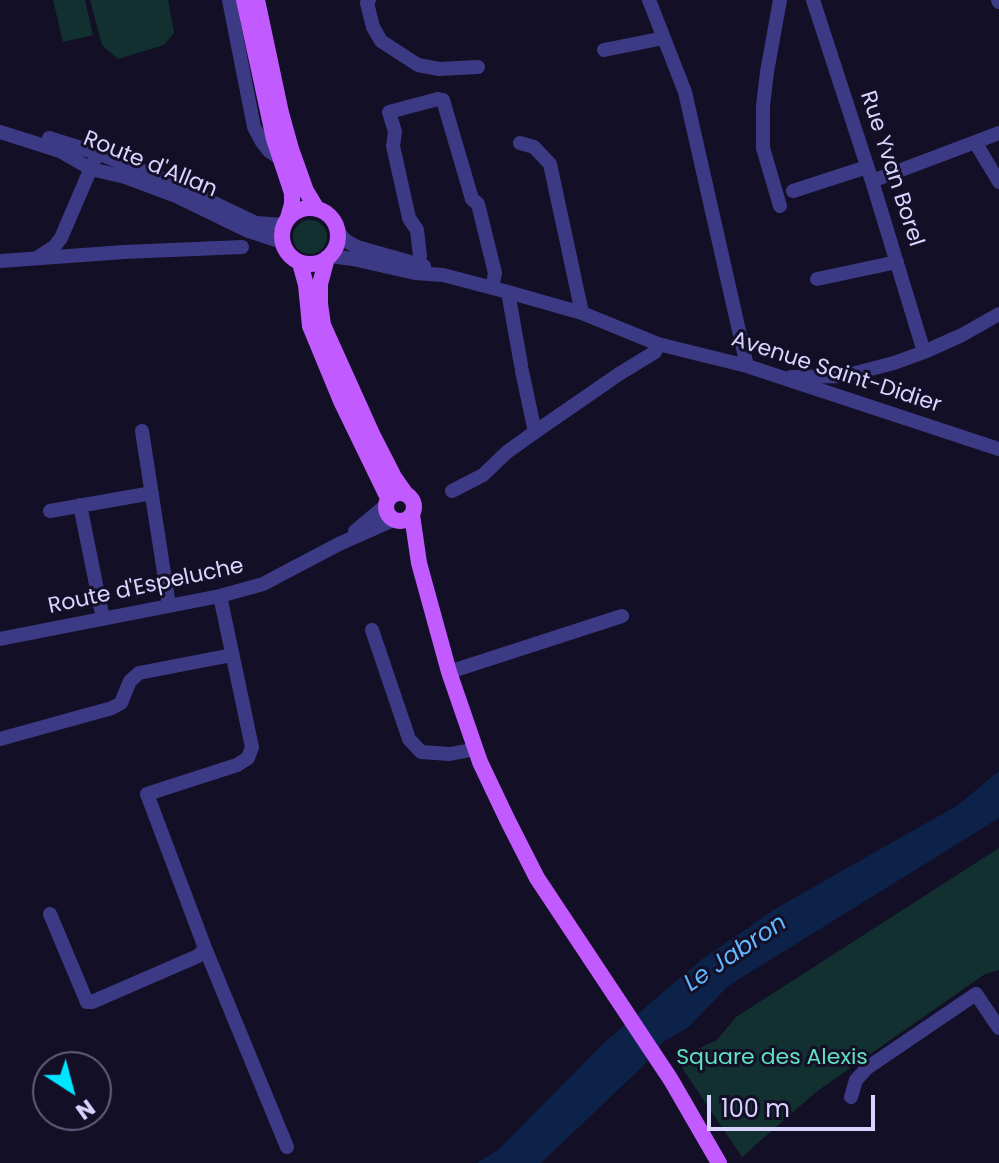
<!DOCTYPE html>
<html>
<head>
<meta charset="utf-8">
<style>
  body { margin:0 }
  #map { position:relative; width:999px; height:1163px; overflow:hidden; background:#130f26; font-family:Poppins,sans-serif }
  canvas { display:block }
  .north { position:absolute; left:32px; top:1051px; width:80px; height:80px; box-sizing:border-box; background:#130f26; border:2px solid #625e7d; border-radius:50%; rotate:144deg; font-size:22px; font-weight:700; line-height:32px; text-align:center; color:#d9d4ff }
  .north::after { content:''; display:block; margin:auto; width:28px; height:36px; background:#00e5ff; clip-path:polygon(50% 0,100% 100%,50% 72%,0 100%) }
  .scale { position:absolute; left:707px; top:1095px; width:168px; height:36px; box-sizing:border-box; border:4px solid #d9d4ff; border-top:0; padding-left:10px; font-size:24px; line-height:28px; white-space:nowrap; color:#d9d4ff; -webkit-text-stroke:6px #130f26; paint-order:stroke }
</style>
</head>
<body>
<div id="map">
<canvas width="999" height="1163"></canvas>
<div class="north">N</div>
<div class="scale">100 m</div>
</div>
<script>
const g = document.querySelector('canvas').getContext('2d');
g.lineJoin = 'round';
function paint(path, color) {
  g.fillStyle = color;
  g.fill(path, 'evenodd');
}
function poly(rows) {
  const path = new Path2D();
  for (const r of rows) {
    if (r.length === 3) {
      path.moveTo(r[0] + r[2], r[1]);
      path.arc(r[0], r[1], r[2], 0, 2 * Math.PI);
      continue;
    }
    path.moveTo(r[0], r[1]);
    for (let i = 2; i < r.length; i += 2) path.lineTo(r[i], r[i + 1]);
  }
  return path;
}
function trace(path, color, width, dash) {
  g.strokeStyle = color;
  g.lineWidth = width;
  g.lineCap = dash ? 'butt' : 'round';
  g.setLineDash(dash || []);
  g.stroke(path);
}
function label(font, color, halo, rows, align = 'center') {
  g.font = font + ' Poppins,sans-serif';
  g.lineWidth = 6;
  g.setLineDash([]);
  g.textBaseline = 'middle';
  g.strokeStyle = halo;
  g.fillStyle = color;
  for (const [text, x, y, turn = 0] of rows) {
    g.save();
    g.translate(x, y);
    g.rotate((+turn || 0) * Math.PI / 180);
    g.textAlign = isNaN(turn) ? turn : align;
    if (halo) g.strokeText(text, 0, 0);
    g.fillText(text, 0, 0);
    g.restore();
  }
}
paint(poly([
  [53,0,85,0,93,35,63,42],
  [90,0,168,0,174,33,164,45,118,59,102,45],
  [310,237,17],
  [999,848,999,970,985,974,816,1092,742,1157,676,1059,717,1040,736,1017]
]), '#12302f');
paint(poly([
  [999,771,999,818,728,986,689,1027,663,1042,643,1066,541,1163,477,1163,498,1150,605,1042,701,960,775,909,958,805]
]), '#0c2248');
trace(poly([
  [229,0,254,127,262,142,269,151,281,159],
  [369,0,367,3,373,27,381,41,418,65,439,69,478,67],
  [649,0,685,92,747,366],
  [813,0,872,181,924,352],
  [998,0,999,2],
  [604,50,664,38],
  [0,132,60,151,91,169,125,177,176,196,246,230,282,242],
  [49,138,97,153,168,181,256,223,284,225],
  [975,142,999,182],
  [520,143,534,147,550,164,582,313],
  [872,181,999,133],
  [793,191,867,167],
  [780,206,763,148,763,106,767,72,780,0],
  [337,231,346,241,357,247,424,266],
  [329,256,353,259,415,273,443,275,508,292,582,313,658,344,747,366,999,449],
  [37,258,54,247,61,238,94,161],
  [0,261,124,252,242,247],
  [415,273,420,256,417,230,409,218,393,146,395,132,389,112,438,99,443,100,472,199,478,204,495,273,492,288],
  [817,279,897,262],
  [508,292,521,365],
  [522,371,535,432],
  [791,377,844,376,894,363,924,352,962,335,999,314],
  [142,431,169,605],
  [452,491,483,475,507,452,535,432,619,374,655,352,658,344],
  [80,505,103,619],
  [50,511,152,493],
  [355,531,386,505],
  [220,596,252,747,248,758,237,765,147,794,205,948,287,1147],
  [372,630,409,739,421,752,450,754,476,749],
  [0,639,220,596,263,584,339,544,393,520],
  [449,672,622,616],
  [0,739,112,708,121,703,130,681,139,673,232,655],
  [50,914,87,1002,92,1002,198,956,205,948],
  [851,1097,856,1080,867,1068,976,994,999,1028]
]), '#3d3a85', 14);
trace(poly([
  [244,0,274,139,292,193,292,204,288,218],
  [257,0,281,113,291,149,306,191,317,209],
  [310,236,28],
  [327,258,320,284,320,304,323,325,373,436,394,477,406,494],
  [300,263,306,285,310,326,341,401,388,498],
  [400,507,14],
  [412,515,419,563,449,672,480,762,507,819,537,878,671,1080,719,1163]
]), '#c25bff', 16);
label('22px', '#d9d4ff', '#130f26', [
  ["Route d'Allan",150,165,22],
  ["Rue Yvan Borel",891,169,72],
  ["Avenue Saint-Didier",836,373,18],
  ["Route d'Espeluche",146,587,-12]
]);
label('22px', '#5fe0c0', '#130f26', [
  ["Square des Alexis",772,1058]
]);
label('italic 24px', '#62b6ff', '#130f26', [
  ["Le Jabron",736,954,-34]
]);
</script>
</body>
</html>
